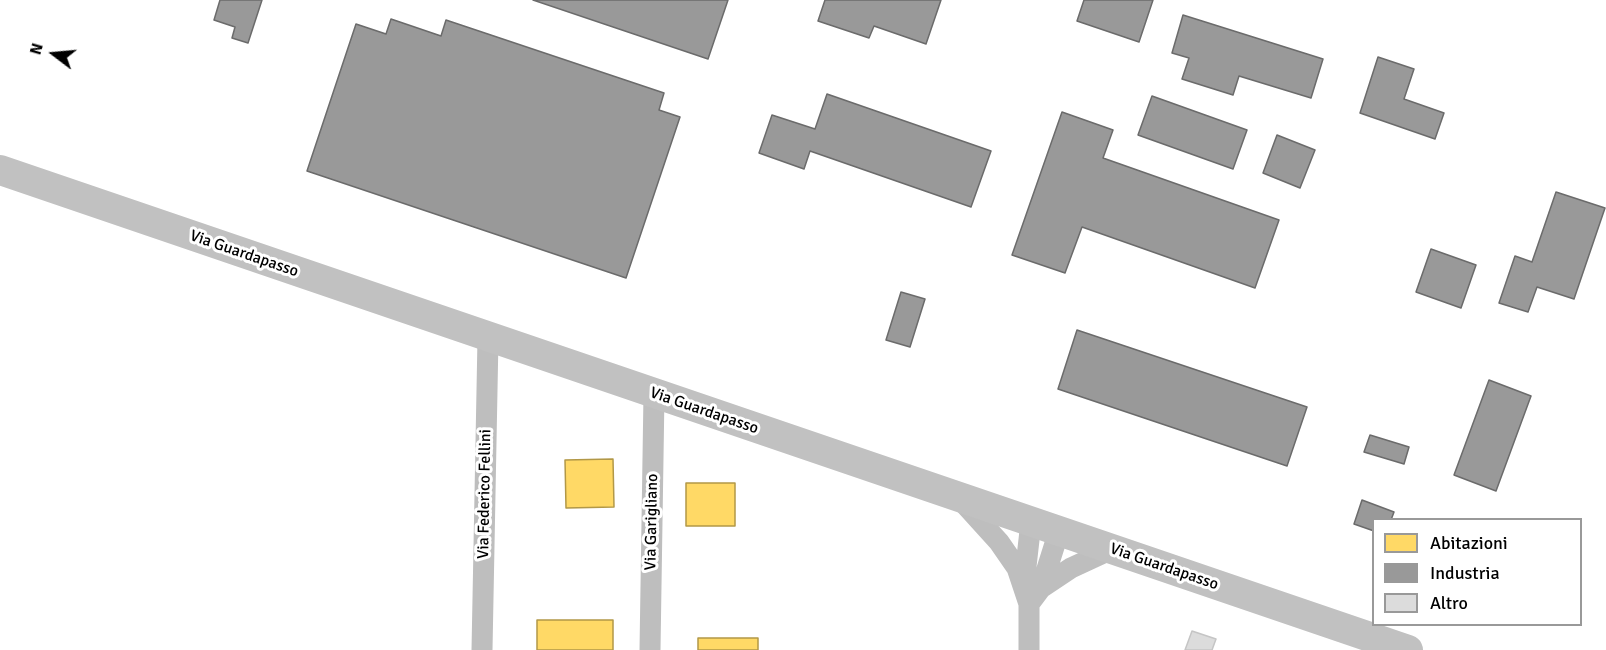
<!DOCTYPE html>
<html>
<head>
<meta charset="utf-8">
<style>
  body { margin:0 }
  #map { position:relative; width:1606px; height:650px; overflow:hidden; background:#fff; font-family:Signika,sans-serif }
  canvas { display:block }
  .legend { position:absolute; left:1372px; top:518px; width:210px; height:108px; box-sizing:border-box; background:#fff; border:2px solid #999; margin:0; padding:8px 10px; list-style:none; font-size:18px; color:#000 }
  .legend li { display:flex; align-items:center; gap:12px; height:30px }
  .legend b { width:30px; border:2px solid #999 }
  .north { position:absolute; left:24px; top:24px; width:60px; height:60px; -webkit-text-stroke:4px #fff; paint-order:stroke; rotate:286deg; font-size:16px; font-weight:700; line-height:24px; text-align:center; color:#000 }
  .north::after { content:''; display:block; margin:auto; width:21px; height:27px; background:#000; clip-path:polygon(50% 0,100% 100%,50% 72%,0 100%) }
</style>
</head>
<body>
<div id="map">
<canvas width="1606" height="650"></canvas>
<ul class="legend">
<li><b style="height:16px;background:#ffd966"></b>Abitazioni</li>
<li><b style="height:16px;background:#999"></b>Industria</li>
<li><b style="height:16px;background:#dcdcdc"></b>Altro</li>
</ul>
<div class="north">N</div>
</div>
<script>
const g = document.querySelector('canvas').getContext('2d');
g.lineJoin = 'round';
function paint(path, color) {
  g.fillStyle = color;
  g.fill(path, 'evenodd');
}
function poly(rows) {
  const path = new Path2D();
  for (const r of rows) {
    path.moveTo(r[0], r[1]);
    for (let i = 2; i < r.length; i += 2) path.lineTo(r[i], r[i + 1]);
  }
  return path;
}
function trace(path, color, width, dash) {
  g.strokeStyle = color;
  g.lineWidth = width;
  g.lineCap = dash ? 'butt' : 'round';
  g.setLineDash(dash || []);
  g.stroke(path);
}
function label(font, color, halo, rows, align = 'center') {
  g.font = font + ' Signika,sans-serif';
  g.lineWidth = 6;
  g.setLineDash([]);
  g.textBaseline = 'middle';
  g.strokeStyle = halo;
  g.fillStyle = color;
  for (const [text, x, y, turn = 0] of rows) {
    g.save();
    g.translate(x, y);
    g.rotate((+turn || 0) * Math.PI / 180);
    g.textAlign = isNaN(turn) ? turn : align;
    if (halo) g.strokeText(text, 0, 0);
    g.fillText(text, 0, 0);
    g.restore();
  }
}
const homes = poly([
  [613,459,614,507,566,508,565,460,613,459],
  [686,483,735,483,735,526,686,526,686,483],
  [537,620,613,620,613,650,537,650,537,620],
  [698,638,758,638,758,650,698,650,698,638]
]);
paint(homes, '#ffd966');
trace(homes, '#b29847', 1.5);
const industry = poly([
  [220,0,262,0,248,43,232,38,235,27,214,20,220,0],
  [533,0,728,0,708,59,533,0],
  [825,0,941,0,926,44,874,26,869,38,818,21,825,0],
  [1084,0,1153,0,1139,42,1077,21,1084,0],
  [1183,15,1323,59,1311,98,1239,76,1233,95,1182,79,1189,58,1172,53,1183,15],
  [391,19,441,36,446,20,664,93,659,110,680,117,626,278,307,171,356,24,386,34,391,19],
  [1378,57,1414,69,1404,99,1444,113,1435,139,1360,113,1378,57],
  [827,94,991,151,971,207,810,151,804,169,759,153,772,115,815,129,827,94],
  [1152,96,1247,130,1233,169,1138,135,1152,96],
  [1062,112,1113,130,1103,158,1279,220,1255,288,1082,227,1065,273,1012,255,1062,112],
  [1277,135,1315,150,1300,188,1263,173,1277,135],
  [1556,192,1605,208,1574,299,1537,287,1528,312,1499,303,1515,256,1532,262,1556,192],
  [1431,249,1476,265,1461,308,1416,292,1431,249],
  [901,292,925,299,910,347,886,340,901,292],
  [1077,330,1307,407,1287,466,1058,389,1077,330],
  [1489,380,1531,396,1496,491,1454,475,1489,380],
  [1370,435,1409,447,1404,464,1364,452,1370,435],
  [1362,500,1394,512,1391,520,1374,520,1374,531,1354,524,1362,500]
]);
paint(industry, '#999');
trace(industry, '#6b6b6b', 1.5);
const building = poly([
  [1192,631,1216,639,1212,650,1185,650,1192,631]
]);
paint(building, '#dcdcdc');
trace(building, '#c5c5c5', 1.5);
trace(poly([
  [960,499,999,542,1017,568,1029,604,1029,650],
  [1024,584,1031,522],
  [1041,588,1059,531],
  [1029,604,1041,588,1071,568,1112,549],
  [482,650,488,338],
  [650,650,654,394]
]), '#bebebe', 21);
trace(poly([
  [0,170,1408,650]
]), '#c1c1c1', 30);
label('16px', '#000', '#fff', [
  ["Via Guardapasso",244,254,19],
  ["Via Guardapasso",704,411,19],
  ["Via Federico Fellini",485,494,-89],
  ["Via Garigliano",652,522,-89],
  ["Via Guardapasso",1164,567,19]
]);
</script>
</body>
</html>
